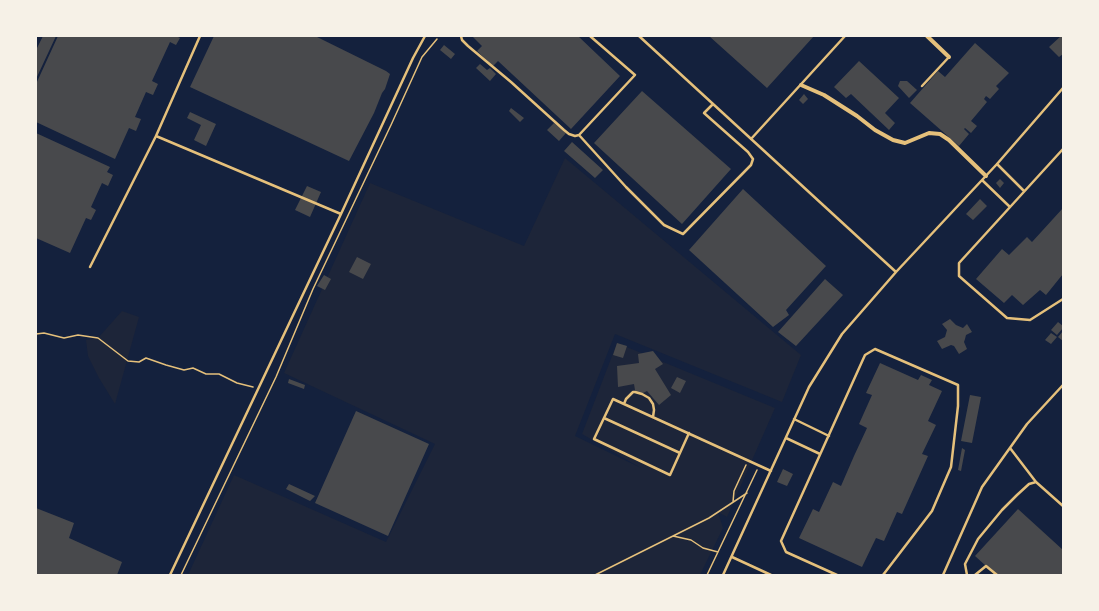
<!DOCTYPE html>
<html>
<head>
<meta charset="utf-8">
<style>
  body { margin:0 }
  #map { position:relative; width:1099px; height:611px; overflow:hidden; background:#14213d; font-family:Quicksand,sans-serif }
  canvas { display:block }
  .frame { position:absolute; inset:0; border:37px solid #f6f1e7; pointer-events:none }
</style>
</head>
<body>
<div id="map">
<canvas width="1099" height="611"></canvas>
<div class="frame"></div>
</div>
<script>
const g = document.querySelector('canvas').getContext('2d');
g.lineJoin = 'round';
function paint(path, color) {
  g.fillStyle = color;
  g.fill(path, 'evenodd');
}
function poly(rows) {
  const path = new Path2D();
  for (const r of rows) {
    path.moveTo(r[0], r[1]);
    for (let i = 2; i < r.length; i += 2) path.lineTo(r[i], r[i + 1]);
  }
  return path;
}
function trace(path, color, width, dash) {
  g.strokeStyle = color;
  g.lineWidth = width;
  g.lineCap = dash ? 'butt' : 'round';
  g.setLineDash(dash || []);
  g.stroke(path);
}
paint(poly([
  [565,158,801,355,782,402,615,334,575,436,641,468,582,434,617,343,775,408,727,517,718,512,723,528,700,575,188,575,234,475,386,542,435,444,284,373,370,183,524,246],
  [122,311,139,317,115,404,99,378,88,356,86,340,98,338]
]), '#1d2539');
paint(poly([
  [43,36,56,36,36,79,36,50],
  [58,36,176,36,180,38,176,45,170,42,152,81,158,84,153,95,146,92,135,117,141,119,136,131,129,128,115,159,36,122,36,84],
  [214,36,315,36,386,71,390,74,385,89,382,93,374,113,349,161,190,87],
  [472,36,578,36,620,76,571,129,498,61,493,66,477,51,482,46],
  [709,36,814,36,767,88],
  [1061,36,1063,36,1063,54,1059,57,1049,47],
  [975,43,1009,73,996,86,999,89,990,99,986,96,984,99,987,102,971,121,977,126,971,133,965,128,964,129,969,134,959,146,910,103,938,71,945,77],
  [444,45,455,54,451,59,440,50],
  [859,61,899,98,885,113,895,123,889,130,851,94,846,98,834,87],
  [480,64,487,70,490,68,496,74,490,81,476,68],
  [900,81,907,81,917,90,909,98,898,86],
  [642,91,731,169,682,224,594,143],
  [804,94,808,99,803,104,799,100],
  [511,108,524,118,520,122,509,111],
  [190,112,216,124,206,146,194,140,201,125,187,118],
  [554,123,566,133,559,141,547,130],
  [36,133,110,167,107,172,113,175,108,186,102,183,91,207,96,210,91,220,86,218,70,253,36,238],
  [572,142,603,170,595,178,564,151],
  [1000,179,1004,183,1000,188,996,183],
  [307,186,321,192,310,217,295,210],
  [743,189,826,266,786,310,789,315,773,327,689,250],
  [980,199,987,206,973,220,966,214],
  [1063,208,1063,274,1046,295,1040,290,1023,305,1012,295,1004,303,976,279,1002,249,1009,255,1027,237,1032,242],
  [357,257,371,264,363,279,349,272],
  [324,275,331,279,325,290,317,286],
  [825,279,843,295,796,346,778,332],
  [950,319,956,325,963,328,967,324,972,332,966,335,965,339,964,342,967,349,959,354,954,346,951,345,942,349,937,341,945,337,947,330,942,324],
  [1058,322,1063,326,1063,328,1057,335,1051,330],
  [1063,331,1063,341,1058,337],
  [1051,333,1057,337,1051,344,1045,340],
  [617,343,627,346,623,358,613,355],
  [653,351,663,364,655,369,671,395,659,405,647,391,643,393,637,392,635,390,634,384,618,387,617,366,639,363,638,354],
  [880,363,918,380,921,375,932,380,929,385,942,391,928,421,936,425,922,454,928,456,902,514,897,512,884,541,876,538,862,567,799,538,813,509,819,512,833,482,841,486,854,456,867,428,859,424,872,395,866,393],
  [677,377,686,381,680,393,671,388],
  [289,379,305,385,304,389,288,383],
  [970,395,981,397,972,443,961,441],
  [356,411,429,444,388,536,315,503],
  [962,448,965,450,961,471,958,470],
  [783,469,793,474,787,486,777,482],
  [289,484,315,496,310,501,286,489],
  [36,508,74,523,69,538,122,562,117,575,36,575],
  [1018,509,1063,550,1063,575,996,575,975,556]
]), '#48494c');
trace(poly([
  [36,334,44,333,64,338,78,335,98,338,128,361,139,362,146,358,166,365,184,370,193,368,206,374,219,374,237,383,253,387],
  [733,502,734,491,746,465],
  [673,536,691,540,703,548,718,552],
  [181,575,276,377,313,289,391,125,422,57,437,39],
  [595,575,709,518,747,493],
  [707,575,757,470]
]), '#e5c07b', 1.5);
trace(poly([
  [461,36,462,40,468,46,511,82,564,130,569,134,575,136,579,135,635,75,590,36],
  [639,36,896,272],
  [922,86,949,57],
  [579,135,626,187,664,225,683,234,751,165,753,159,748,152,704,113,713,104],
  [156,136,341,214],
  [751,139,845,36],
  [1063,149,959,263,959,276,1007,318,1030,320,1063,299],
  [997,164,1024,191],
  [982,180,1010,207],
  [90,267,156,136,200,36],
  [624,404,626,399,633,392,635,392,642,394,649,398,653,404,654,410,653,417],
  [604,418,680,453],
  [794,419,829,436],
  [689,433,670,475,594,439,613,399,771,471],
  [786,438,820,454],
  [1010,448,1036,482,1063,506],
  [732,557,771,575],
  [170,575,341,214,413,58,425,36],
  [723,575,809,387,842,334,896,272,997,164,1063,88],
  [837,575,786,552,781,541,865,355,875,349,958,385,958,406,951,467,932,511,883,575],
  [943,575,982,487,1027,424,1063,385],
  [967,575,965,564,978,539,1002,510,1017,495,1029,484,1036,482],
  [975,575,986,566,997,575]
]), '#e5c07b', 2.5);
trace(poly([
  [927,36,949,57],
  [801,85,824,95,857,116,875,130,893,140,905,143,929,133,940,134,949,140,986,176]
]), '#e5c07b', 4);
</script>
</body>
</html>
